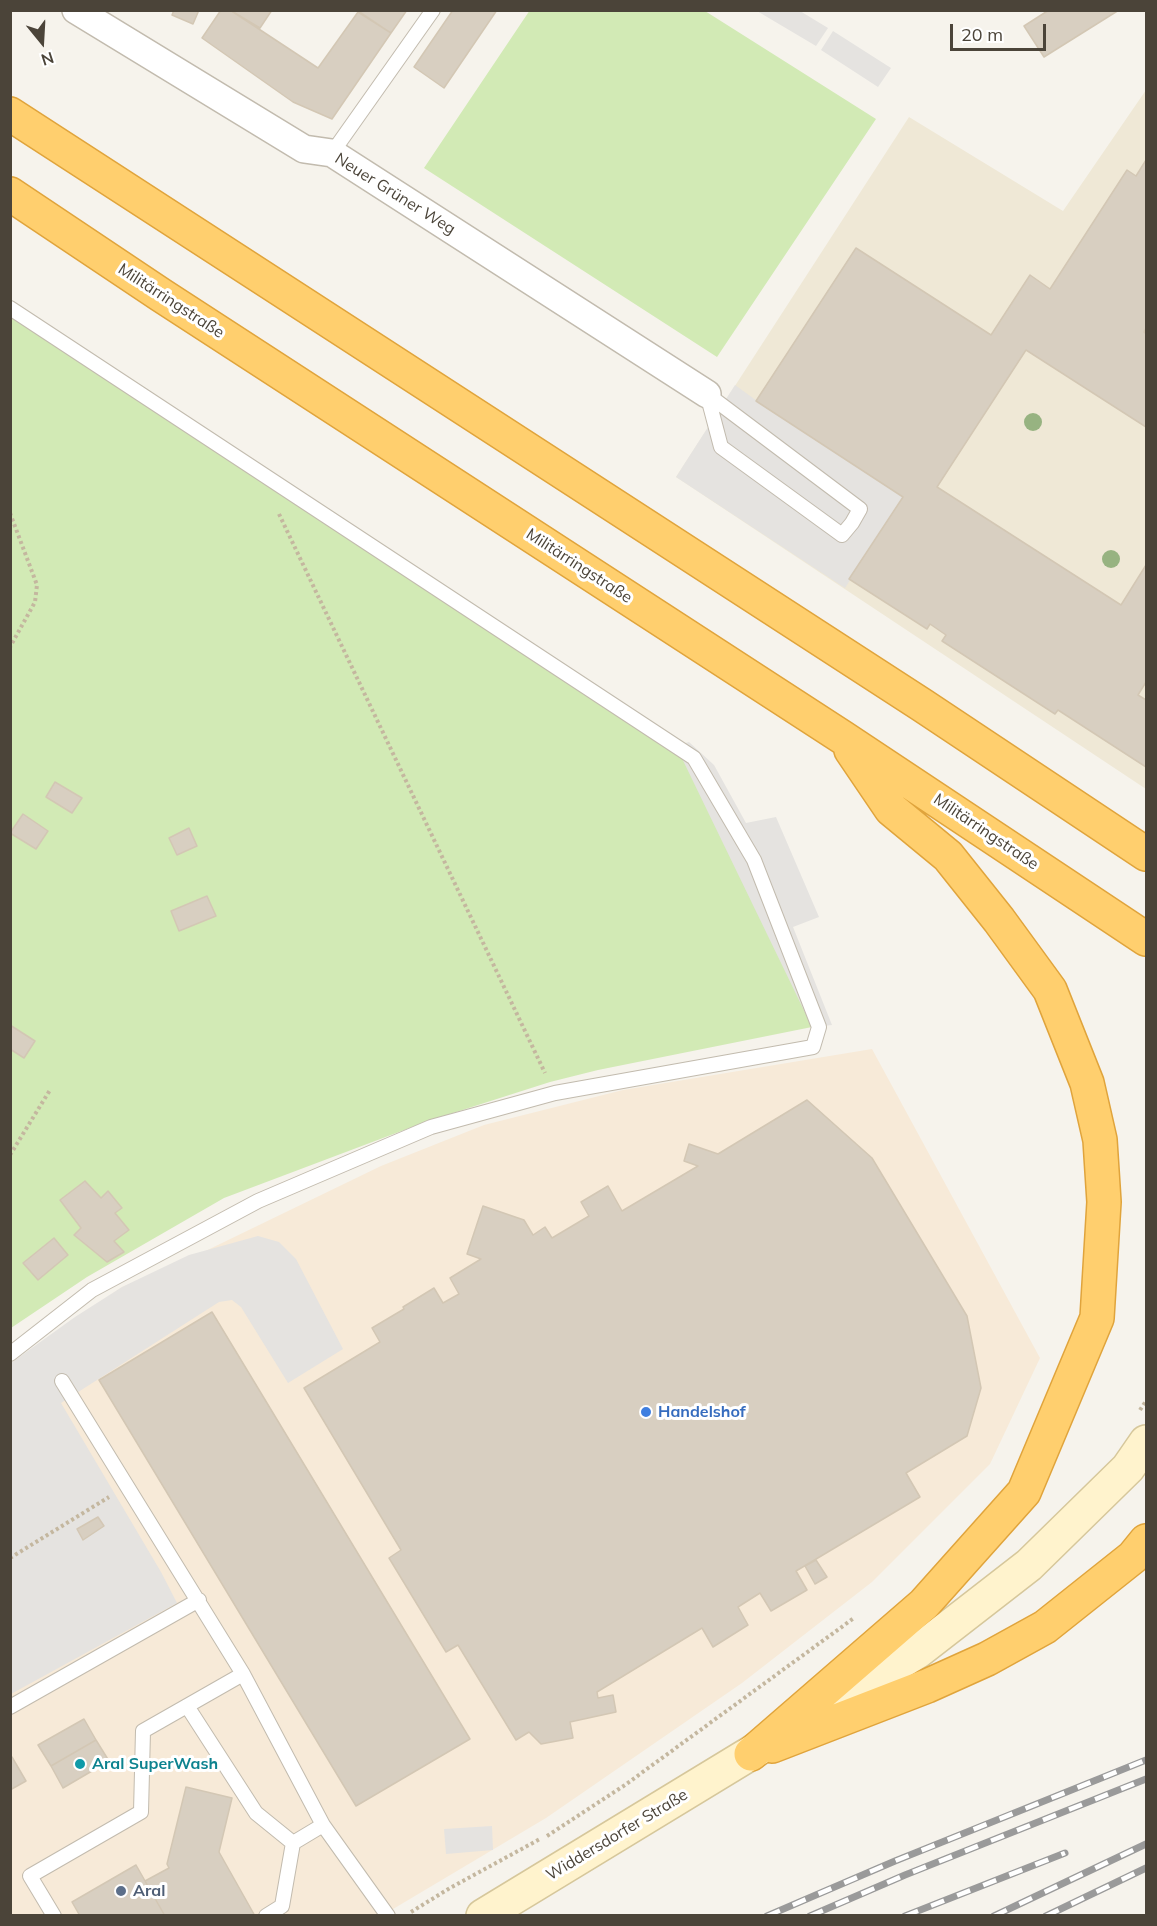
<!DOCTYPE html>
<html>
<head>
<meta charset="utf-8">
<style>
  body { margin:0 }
  #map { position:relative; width:1157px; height:1926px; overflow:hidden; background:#f6f3ec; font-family:Mulish,sans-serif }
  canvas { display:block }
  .frame { position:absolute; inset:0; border:12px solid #4b4439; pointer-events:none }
  .north { position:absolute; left:12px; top:12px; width:60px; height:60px; -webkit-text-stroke:4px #fff; paint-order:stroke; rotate:162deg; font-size:16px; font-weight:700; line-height:24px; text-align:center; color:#4b4439 }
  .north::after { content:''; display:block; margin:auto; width:21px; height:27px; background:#4b4439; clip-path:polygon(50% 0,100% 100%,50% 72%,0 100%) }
  .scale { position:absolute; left:950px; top:24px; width:96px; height:27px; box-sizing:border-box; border:3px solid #4b4439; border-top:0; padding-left:8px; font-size:18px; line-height:21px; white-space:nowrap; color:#4b4439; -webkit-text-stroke:4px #fff; paint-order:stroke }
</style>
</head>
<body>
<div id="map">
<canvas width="1157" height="1926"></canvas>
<div class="frame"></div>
<div class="north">N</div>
<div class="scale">20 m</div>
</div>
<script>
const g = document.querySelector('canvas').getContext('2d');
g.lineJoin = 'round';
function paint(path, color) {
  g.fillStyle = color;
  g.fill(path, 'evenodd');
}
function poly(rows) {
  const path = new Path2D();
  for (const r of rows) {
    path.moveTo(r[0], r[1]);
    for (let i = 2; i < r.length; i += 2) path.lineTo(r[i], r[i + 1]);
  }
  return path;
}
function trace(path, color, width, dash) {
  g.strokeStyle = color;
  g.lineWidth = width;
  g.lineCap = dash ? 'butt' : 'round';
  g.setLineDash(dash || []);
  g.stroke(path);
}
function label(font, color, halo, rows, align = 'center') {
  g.font = font + ' Mulish,sans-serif';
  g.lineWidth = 6;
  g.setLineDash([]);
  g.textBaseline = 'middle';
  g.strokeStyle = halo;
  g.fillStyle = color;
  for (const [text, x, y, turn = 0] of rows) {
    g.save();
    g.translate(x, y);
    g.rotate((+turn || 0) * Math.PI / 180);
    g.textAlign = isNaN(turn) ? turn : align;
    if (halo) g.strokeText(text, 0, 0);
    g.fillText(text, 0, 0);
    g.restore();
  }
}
paint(poly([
  [872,1049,1040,1358,990,1464,872,1582,742,1683,546,1818,383,1915,11,1916,11,1363,122,1287,191,1258,381,1166,484,1125,623,1090]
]), '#f7ead8');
paint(poly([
  [1146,90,1146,789,676,477,909,117,1063,211]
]), '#efe8d6');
paint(poly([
  [530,10,705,11,876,119,717,357,424,168],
  [11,311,694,758,754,860,812,1027,598,1070,550,1082,428,1121,224,1198,87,1277,11,1328]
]), '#d2eab5');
paint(poly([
  [757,11,800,11,828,28,816,46],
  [833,31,891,68,878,87,821,50],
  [735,385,757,401,903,497,845,588,676,477],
  [689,742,714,765,746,823,776,817,819,917,793,927,832,1025,812,1027,676,746],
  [258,1236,279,1242,296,1259,343,1349,288,1383,241,1307,232,1300,219,1302,61,1403,161,1572,177,1603,11,1694,11,1363,75,1317,122,1287,189,1255],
  [492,1826,493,1850,446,1854,444,1829]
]), '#e5e3e0');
const building = poly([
  [174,10,199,10,193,24,172,15,174,10],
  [221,10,230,10,318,68,358,12,391,33,332,119,293,102,202,38,221,10],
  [230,10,272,10,260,28,230,10],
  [357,10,407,10,391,33,357,10],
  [453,10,497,10,444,88,414,67,453,10],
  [1049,10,1119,10,1044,57,1024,26,1049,10],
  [1146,160,1146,328,1144,332,1146,334,1146,427,1026,350,937,487,1121,605,1146,565,1146,682,1138,695,1146,700,1146,767,1058,710,1055,714,942,641,946,635,930,624,927,629,849,579,903,497,756,401,856,248,991,335,1030,275,1050,289,1127,170,1136,176,1146,160],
  [55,782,82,798,72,813,46,797,55,782],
  [23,814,48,831,36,849,10,833,23,814],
  [189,828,197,846,177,855,169,838,189,828],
  [207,896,216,916,179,931,171,911,207,896],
  [10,1025,35,1041,24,1058,10,1049,10,1025],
  [807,1100,872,1158,967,1316,981,1388,967,1436,906,1473,920,1497,796,1571,807,1590,771,1611,760,1593,738,1607,748,1625,713,1647,702,1628,597,1692,598,1698,613,1695,616,1712,570,1722,573,1738,541,1744,529,1732,516,1740,458,1645,446,1652,389,1558,401,1550,304,1388,380,1342,372,1328,404,1309,403,1307,434,1288,443,1303,459,1294,450,1278,481,1259,467,1254,483,1206,524,1220,533,1235,545,1227,552,1238,589,1216,581,1202,608,1186,622,1211,698,1166,684,1161,689,1144,718,1154,807,1100],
  [85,1181,101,1198,108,1191,122,1208,115,1213,129,1230,114,1241,124,1252,107,1262,74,1235,81,1228,60,1200,85,1181],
  [54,1238,68,1255,38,1280,23,1263,54,1238],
  [212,1312,470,1739,356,1806,99,1380,212,1312],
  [98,1517,104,1526,83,1540,77,1529,98,1517],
  [816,1560,827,1577,815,1584,805,1566,816,1560],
  [84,1719,96,1740,51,1766,38,1745,84,1719],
  [96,1740,109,1761,63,1788,51,1766,96,1740],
  [12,1757,26,1781,10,1790,10,1758,12,1757],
  [186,1787,232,1798,219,1852,255,1916,165,1916,145,1881,169,1868,167,1864,186,1787],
  [136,1865,165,1916,80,1916,72,1902,136,1865]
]);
paint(building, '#d8cfc1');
trace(building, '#d3c7b4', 1.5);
const lane = poly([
  [332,153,433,10],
  [10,308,694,758,754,860,819,1027,813,1047,555,1093,431,1127,258,1201,92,1290,10,1354],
  [707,394,860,509,852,523,842,535,721,447,707,394],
  [62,1381,243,1674,323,1825,388,1916],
  [187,1706,256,1813,293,1843],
  [10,1707,199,1600],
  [54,1916,30,1876,141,1812,143,1731,243,1674],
  [266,1916,282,1906,293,1843,323,1825]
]);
const street = poly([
  [76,10,304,149,332,153,707,394]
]);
const secondary = poly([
  [483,1916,917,1652,1029,1565,1128,1468,1146,1442]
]);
const highway = poly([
  [10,114,922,705,1146,854],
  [10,194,161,295,842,737,1146,939],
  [772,1746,927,1686,987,1659,1045,1627,1133,1557,1146,1541],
  [751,1754,924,1604,1024,1492,1097,1318,1104,1202,1100,1140,1087,1083,1050,990,999,920,948,856,891,809,851,750]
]);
trace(lane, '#c2bbae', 16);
trace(street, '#c2bbae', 30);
trace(secondary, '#d6c79b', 36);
trace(highway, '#e0a43c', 36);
trace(poly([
  [10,513,37,585,35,602,10,647],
  [279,514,545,1073],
  [10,1155,50,1090],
  [1140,1410,1146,1401],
  [10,1558,109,1497],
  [547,1836,625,1785,854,1618],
  [411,1912,450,1888,540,1839]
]), '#c4b79f', 4, [3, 3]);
trace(lane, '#fff', 14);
trace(street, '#fff', 27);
trace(secondary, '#fff3cd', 33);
trace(highway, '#ffcf6e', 33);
const rail = poly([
  [767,1916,895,1861,1146,1760],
  [810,1916,905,1875,1146,1779],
  [905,1916,1065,1853],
  [994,1916,1146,1844],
  [1046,1916,1146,1868]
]);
trace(rail, '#9a9a9a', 7);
trace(rail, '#fff', 4.5, [14]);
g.fillStyle = '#97b381';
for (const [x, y] of [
  [1033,422],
  [1111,559]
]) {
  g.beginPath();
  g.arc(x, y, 9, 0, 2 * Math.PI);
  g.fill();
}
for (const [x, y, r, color] of [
  [646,1412,6,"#3f7fe0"],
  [80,1764,6,"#0f9aa8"],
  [121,1891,6,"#5c6f8a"]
]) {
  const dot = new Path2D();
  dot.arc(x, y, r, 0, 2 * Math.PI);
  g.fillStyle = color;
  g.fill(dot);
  trace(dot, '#fff', 2);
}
label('16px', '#4b4439', '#fff', [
  ["Neuer Grüner Weg",395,194,32],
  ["Militärringstraße",171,301,33],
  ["Militärringstraße",579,566,33],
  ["Militärringstraße",986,832,34],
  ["Widdersdorfer Straße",617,1835,-31]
]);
label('bold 16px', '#366cbe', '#fff', [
  ["Handelshof",658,1412]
], 'left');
label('bold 16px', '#0d838f', '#fff', [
  ["Aral SuperWash",92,1764]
], 'left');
label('bold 16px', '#4e5e75', '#fff', [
  ["Aral",133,1891]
], 'left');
</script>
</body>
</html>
